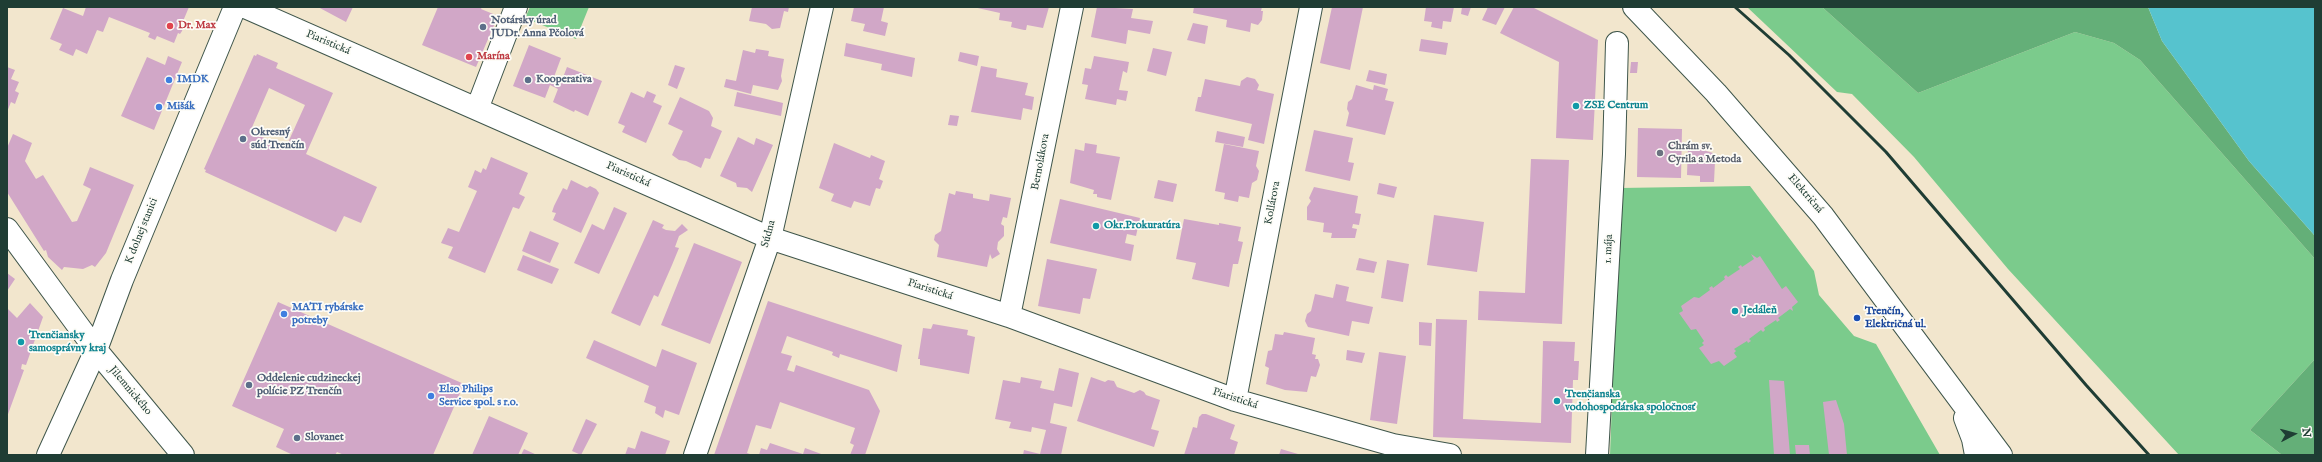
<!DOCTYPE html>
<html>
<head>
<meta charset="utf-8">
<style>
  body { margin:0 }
  #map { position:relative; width:2322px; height:462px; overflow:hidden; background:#f2e6cd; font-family:"IM FELL English",serif }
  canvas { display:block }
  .frame { position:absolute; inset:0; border:8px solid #1f3d34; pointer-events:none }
  .north { position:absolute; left:2274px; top:414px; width:40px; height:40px; -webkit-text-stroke:3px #fdfcf7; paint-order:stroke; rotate:84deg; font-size:11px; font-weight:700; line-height:16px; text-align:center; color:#1f3d34 }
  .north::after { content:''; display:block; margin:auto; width:14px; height:18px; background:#1f3d34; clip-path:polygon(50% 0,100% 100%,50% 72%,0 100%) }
</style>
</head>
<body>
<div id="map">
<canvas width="2322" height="462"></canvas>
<div class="frame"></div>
<div class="north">N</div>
</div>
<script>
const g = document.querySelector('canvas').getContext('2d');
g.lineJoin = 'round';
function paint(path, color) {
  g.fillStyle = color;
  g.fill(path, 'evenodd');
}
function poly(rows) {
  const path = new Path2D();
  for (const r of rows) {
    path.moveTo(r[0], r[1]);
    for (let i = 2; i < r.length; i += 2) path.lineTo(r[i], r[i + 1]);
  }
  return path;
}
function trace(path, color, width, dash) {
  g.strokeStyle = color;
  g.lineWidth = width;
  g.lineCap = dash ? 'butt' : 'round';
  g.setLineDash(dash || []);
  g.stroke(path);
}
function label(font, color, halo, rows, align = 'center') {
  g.font = font + ' "IM FELL English",serif';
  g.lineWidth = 3.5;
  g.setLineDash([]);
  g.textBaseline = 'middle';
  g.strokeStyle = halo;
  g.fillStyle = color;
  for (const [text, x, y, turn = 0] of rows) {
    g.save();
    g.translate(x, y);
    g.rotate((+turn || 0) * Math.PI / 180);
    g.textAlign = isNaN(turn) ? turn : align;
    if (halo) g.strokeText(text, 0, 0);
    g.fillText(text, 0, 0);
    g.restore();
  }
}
paint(poly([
  [530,7,589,7,576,39,525,18],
  [1747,7,1822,7,1918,93,2075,32,2114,43,2140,60,2315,259,2315,359,2250,430,2282,455,2179,455,2008,269,1914,157,1852,94,1837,92],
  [1750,186,1814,271,1819,295,1854,336,1876,344,1940,455,1610,455,1620,188]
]), '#7bcb8c');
paint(poly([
  [1822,7,2148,7,2162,41,2249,161,2315,236,2315,259,2140,60,2114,43,2075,32,1918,93],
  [2315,359,2315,455,2282,455,2250,430]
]), '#64af78');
paint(poly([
  [2148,7,2315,7,2315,236,2249,161,2162,41]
]), '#56c3ce');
paint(poly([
  [86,7,189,7,181,26,183,28,182,31,180,34,178,33,174,43,157,36,155,40,148,37,150,33,109,17,103,32,97,30,87,54,76,49,73,56,59,50,62,44,50,39,63,8,83,16],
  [318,7,353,7,346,22],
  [438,7,482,7,481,9,498,16,476,67,422,45],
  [752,7,789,7,788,12,784,11,780,28,772,29,766,24,749,21],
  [854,7,884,7,881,21,888,23,885,36,863,31,865,24,851,21],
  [973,7,1049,7,1043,28,1027,25,1026,30,1024,30,1011,27,1012,22,999,20,1000,13],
  [1097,7,1133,9,1131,18,1153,21,1150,34,1128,30,1126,44,1091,37],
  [1194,7,1262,7,1261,11,1263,11,1262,20,1258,25,1251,23,1250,32,1226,27,1227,20,1193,13],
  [1332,7,1363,7,1350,70,1320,63],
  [1426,7,1454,7,1451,22,1443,21,1442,29,1431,27,1432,22,1424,21],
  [1462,7,1471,7,1468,16,1461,14],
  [1488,7,1505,7,1496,25,1482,20],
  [1514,7,1532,7,1598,40,1593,140,1556,138,1559,62,1500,33],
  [1193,23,1208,26,1205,44,1187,40],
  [1421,39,1448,43,1446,55,1419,51],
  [846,43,915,58,912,77,881,70,882,64,844,56],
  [529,45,561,58,554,77,562,80,567,67,602,81,588,116,575,110,574,112,553,102,558,89,550,85,545,98,513,86],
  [1153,48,1172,52,1166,76,1147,71],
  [756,49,769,51,768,56,784,59,781,76,782,81,778,90,753,85,751,94,724,87,726,79,736,81,743,50,755,53],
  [960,52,979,56,977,66,958,61],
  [257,54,278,63,276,68,333,93,306,154,377,187,361,223,344,216,336,232,205,172,206,170,204,169,254,55,256,56],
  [269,88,305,105,286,147,250,132],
  [168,56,182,62,154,130,121,116,147,57,165,65],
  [1094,56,1129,62,1127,73,1123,71,1119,90,1128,91,1126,101,1117,99,1116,105,1085,99,1088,85,1082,84,1085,68,1091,69],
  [1631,62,1638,62,1637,73,1630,73],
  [675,65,685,68,677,89,668,85],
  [981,66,997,69,996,77,1028,83,1025,95,1034,97,1032,110,1023,108,1021,120,971,112],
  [7,67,15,70,11,79,19,82,15,91,19,93,15,104,11,102,7,112],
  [1369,70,1387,74,1385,85,1366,81],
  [1247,77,1255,79,1259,85,1257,90,1274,94,1264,144,1248,140,1252,124,1195,111,1198,97,1201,97,1205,79,1240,86,1241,81],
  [1356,85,1373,90,1374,85,1388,89,1385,100,1394,102,1385,135,1346,126,1349,113,1347,109,1348,102,1352,99],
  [647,91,656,95,653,102,662,106,646,143,622,132,625,126,618,123,631,92,644,98],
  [737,92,783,103,781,116,734,106],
  [680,97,709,111,713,118,711,126,722,131,710,159,705,158,701,168,686,161,679,160,672,155,683,131,668,124],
  [950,115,959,116,957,126,948,125],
  [1638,128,1682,129,1681,178,1637,177],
  [1314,130,1353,138,1348,162,1354,163,1350,181,1305,171],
  [1217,131,1245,137,1243,147,1215,142],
  [13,134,32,143,25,161,36,179,43,175,72,222,77,221,91,189,83,185,90,167,134,185,106,253,95,267,92,265,83,269,64,267,62,270,48,257,46,250,44,251,7,192,7,148],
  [738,137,754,145,756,138,773,145,752,192,747,188,737,187,736,183,720,176],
  [834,143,870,158,871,155,885,161,879,179,883,181,880,189,876,188,870,206,854,201,851,208,831,201,834,194,819,188],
  [1085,143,1097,145,1096,153,1120,157,1111,200,1097,197,1097,194,1093,194,1094,190,1070,183,1075,149,1084,151],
  [1224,144,1259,151,1256,166,1259,171,1257,180,1252,183,1249,198,1239,196,1238,202,1224,199,1225,193,1215,191],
  [1688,145,1703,145,1703,150,1713,153,1715,161,1714,182,1700,182,1700,176,1687,175],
  [491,157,528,173,519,194,525,197,519,209,513,207,485,273,448,258,453,247,441,243,448,228,459,232,477,191,468,187,471,180,475,170,481,173,483,168,486,170],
  [1531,159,1569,160,1562,324,1478,320,1479,291,1525,293],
  [571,180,587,188,590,186,596,189,599,193,581,233,553,220,556,213,552,212,554,206,563,188,567,190],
  [1158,180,1177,184,1173,202,1154,198],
  [1379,183,1397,187,1394,198,1377,194],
  [1314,187,1358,196,1355,213,1361,214,1359,225,1353,224,1352,228,1357,229,1355,238,1331,238,1332,233,1323,232,1324,223,1307,220,1307,207,1311,201,1309,198],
  [956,191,973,194,973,198,989,201,990,194,1011,198,1007,218,1003,217,1001,224,1004,226,1004,236,998,242,997,249,1000,254,992,259,990,254,987,267,937,257,939,245,934,240,935,235,941,231,949,193,955,195],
  [1060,199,1140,218,1136,236,1127,234,1125,243,1134,245,1131,261,1050,243],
  [614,207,627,213,599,274,574,263,592,224,604,230],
  [1434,215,1484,222,1477,272,1427,265],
  [1184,219,1219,225,1219,223,1241,227,1238,241,1243,242,1238,264,1233,264,1229,287,1192,279,1196,263,1176,259],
  [653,220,664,225,662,228,666,230,675,231,682,224,688,230,679,236,675,247,679,248,672,265,658,297,654,295,640,326,611,313],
  [530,231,559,243,550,263,522,251],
  [694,243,742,262,710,344,661,325],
  [1751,254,1757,258,1760,256,1782,289,1786,286,1798,302,1792,307,1793,311,1790,309,1778,318,1780,320,1777,322,1776,320,1764,328,1765,330,1763,332,1761,330,1749,339,1751,341,1748,343,1747,341,1734,349,1736,351,1734,353,1737,357,1724,366,1719,361,1711,364,1699,348,1704,345,1702,343,1704,341,1696,329,1691,330,1679,313,1683,311,1681,306,1694,297,1699,298,1710,290,1709,288,1712,286,1713,288,1725,279,1724,277,1726,275,1728,277,1740,269,1738,267,1741,265,1742,267,1754,259],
  [523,255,559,269,552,284,517,270],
  [1359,258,1377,262,1374,273,1356,270],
  [1047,259,1097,269,1090,299,1083,298,1080,314,1038,306],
  [1387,260,1409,264,1403,302,1381,298],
  [7,273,15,279,7,291],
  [1336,284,1349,287,1346,301,1373,307,1369,324,1352,321,1349,336,1308,327,1305,321,1307,314,1311,311,1315,294,1333,298],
  [768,301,902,345,897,372,840,354,839,358,832,355,833,352,787,336,781,353,792,356,787,370,794,372,796,365,869,390,880,411,865,455,850,455,854,445,850,443,855,428,780,402,771,429,756,425,747,453,753,455,714,455],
  [278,302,464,384,433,455,344,455,337,452,335,455,293,455,276,447,284,429,232,406],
  [30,303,43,317,26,365,22,364,21,369,24,370,7,417,7,308,17,318],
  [1436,319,1467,320,1463,419,1541,423,1543,341,1575,342,1574,361,1579,361,1578,380,1573,380,1571,443,1433,437],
  [1419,322,1432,323,1431,346,1419,345],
  [933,324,968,330,967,335,975,337,969,374,920,365,920,359,918,359,923,328,931,329],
  [1284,332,1315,338,1312,354,1316,355,1315,359,1318,359,1320,365,1316,377,1311,376,1307,392,1285,390,1266,384,1269,368,1265,366,1268,351,1272,350,1275,334,1283,335],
  [594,340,656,367,662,349,697,363,679,415,665,410,663,418,655,413,656,407,644,402,649,386,586,358],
  [1347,350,1365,353,1362,363,1346,360],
  [1379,352,1406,356,1397,424,1370,420],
  [1059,368,1079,373,1072,407,1054,403,1050,423,1067,427,1061,455,1023,455,1024,450,1040,454,1046,430,1032,427,1031,432,1009,428,1011,422,995,419,1003,380,1020,383,1021,377,1042,381,1040,388,1054,391],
  [1091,377,1105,382,1108,380,1114,381,1117,387,1134,393,1140,390,1144,392,1146,395,1160,400,1151,429,1159,431,1154,447,1077,421],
  [1769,380,1784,381,1790,455,1774,455],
  [1836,400,1844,424,1847,455,1829,455,1823,402],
  [1202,414,1206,414,1235,425,1230,439,1238,442,1234,455,1184,455,1193,427,1197,428,1199,417],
  [489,416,528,433,518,455,472,455],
  [586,419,597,424,581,455,572,451],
  [641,431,670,441,665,455,625,455,628,447,635,449],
  [770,443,803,454,805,448,824,455,759,455,761,448,767,450],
  [1795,445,1809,445,1810,455,1796,455],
  [524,449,537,455,521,455],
  [1281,449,1298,454,1297,455,1279,455]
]), '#d1a7c7');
const street = poly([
  [245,7,770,238,1009,316,1235,400,1393,445,1450,455],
  [477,109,516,7],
  [7,229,96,350,183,455],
  [1009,316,1072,7],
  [1235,400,1311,7],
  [48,455,96,350,122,280,235,7],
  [695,455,770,238,822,7],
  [1597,455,1614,154,1617,43]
]);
const secondary = poly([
  [1634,7,1716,93,1823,216,2001,455],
  [1965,418,1973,439,1976,455]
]);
trace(street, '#3f564b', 24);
trace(secondary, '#3f564b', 24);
trace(street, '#fff', 22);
trace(secondary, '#fff', 22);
trace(poly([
  [1735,7,1789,55,1886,152,2086,385,2149,455]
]), '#1f3d34', 3);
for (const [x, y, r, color] of [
  [170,26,4,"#e0444e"],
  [483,27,4,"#5c6f8a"],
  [469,57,4,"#e0444e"],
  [169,80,4,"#3f7fe0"],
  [528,80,4,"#5c6f8a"],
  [1576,106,4,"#0f9aa8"],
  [159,107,4,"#3f7fe0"],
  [243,139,4,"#5c6f8a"],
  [1660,153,4,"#6b7280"],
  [1096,226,4,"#0f9aa8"],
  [1735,311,4,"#0f9aa8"],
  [284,314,4,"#3f7fe0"],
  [1857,318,4,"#1a4fb4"],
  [21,342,4,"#0f9aa8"],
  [249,385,4,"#5c6f8a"],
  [431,396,4,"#3f7fe0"],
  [1557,401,4,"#0f9aa8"],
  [297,438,4,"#5c6f8a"]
]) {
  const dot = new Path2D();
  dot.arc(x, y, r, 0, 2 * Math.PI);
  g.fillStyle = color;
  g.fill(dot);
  trace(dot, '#fdfcf7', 1.5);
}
label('bold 11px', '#4e5e75', '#fdfcf7', [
  ["Notársky úrad",491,21],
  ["JUDr. Anna Pčolová",491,34],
  ["Kooperativa",536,80],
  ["Okresný",251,133],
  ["súd Trenčín",251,146],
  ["Oddelenie cudzineckej",257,379],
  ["polície PZ Trenčín",257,392],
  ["Slovanet",305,438]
], 'left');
label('bold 11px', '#be3a42', '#fdfcf7', [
  ["Dr. Max",178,26],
  ["Marína",477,57]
], 'left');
label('11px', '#1f3d34', '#fdfcf7', [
  ["Piaristická",328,43,23],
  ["Bernolákova",1041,162,-79],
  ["Piaristická",628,175,24],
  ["Električná",1805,194,49],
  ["Kollárova",1273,203,-79],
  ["K dolnej stanici",142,231,-68],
  ["Súdna",769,234,-75],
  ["1. mája",1609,249,-87],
  ["Piaristická",930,290,18],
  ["Jilemnického",130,391,50],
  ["Piaristická",1235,399,18]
]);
label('bold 11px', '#366cbe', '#fdfcf7', [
  ["IMDK",177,80],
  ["Mišák",167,107],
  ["MATI rybárske",292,308],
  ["potreby",292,321],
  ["Elso Philips",439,390],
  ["Service spol. s r.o.",439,403]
], 'left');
label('bold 11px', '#0d838f', '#fdfcf7', [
  ["ZSE Centrum",1584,106],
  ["Okr.Prokuratúra",1104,226],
  ["Jedáleň",1743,311],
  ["Trenčiansky",29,336],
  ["samosprávny kraj",29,349],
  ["Trenčianska",1565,395],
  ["vodohospodárska spoločnosť",1565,408]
], 'left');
label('bold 11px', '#5b616d', '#fdfcf7', [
  ["Chrám sv.",1668,147],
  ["Cyrila a Metoda",1668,160]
], 'left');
label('bold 11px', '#164399', '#fdfcf7', [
  ["Trenčín,",1865,312],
  ["Električná ul.",1865,325]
], 'left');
</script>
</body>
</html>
